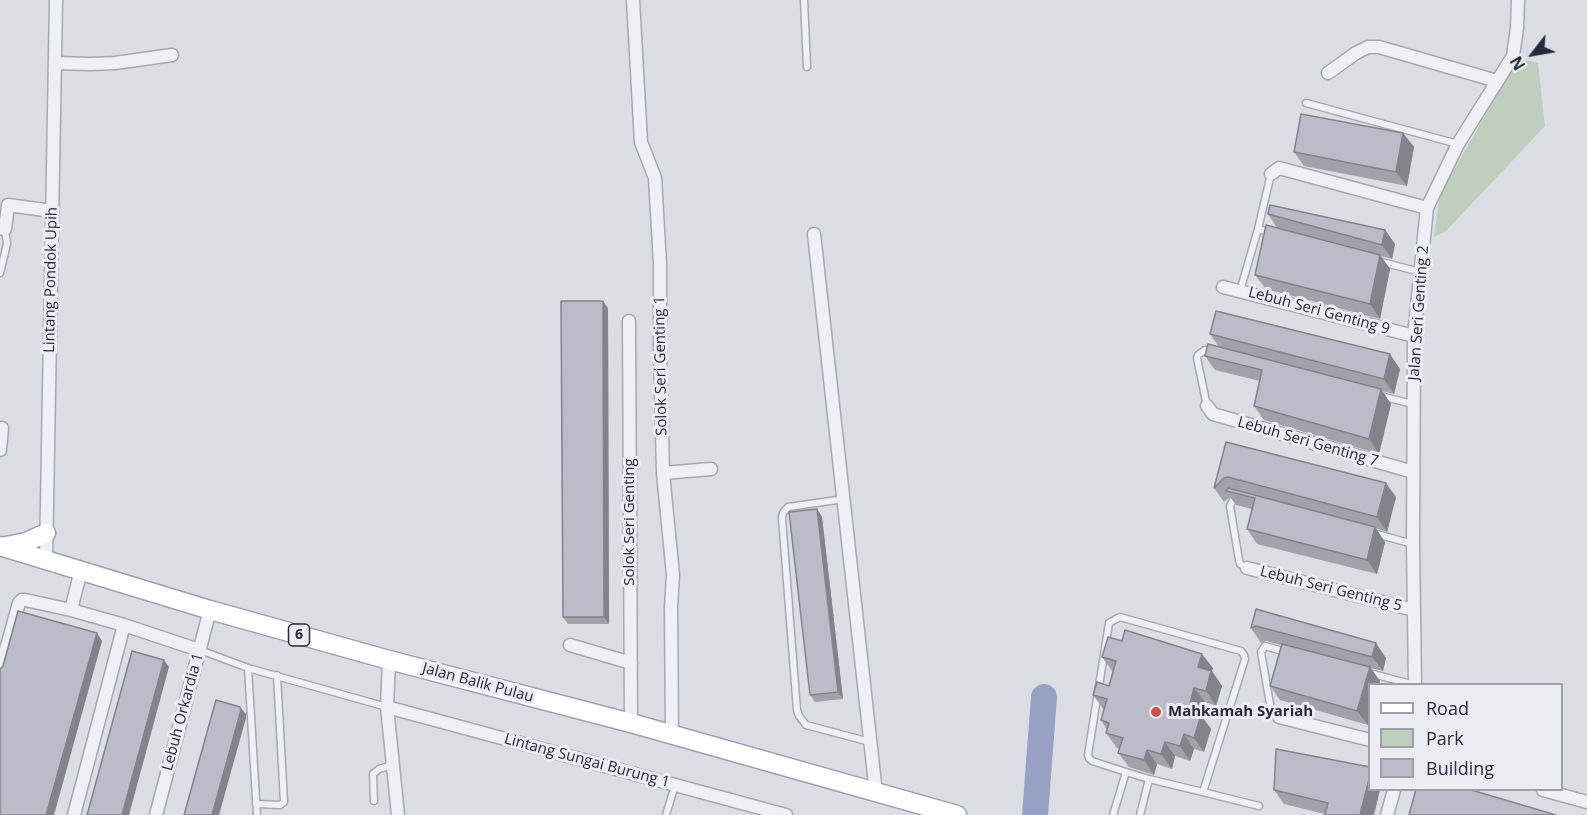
<!DOCTYPE html>
<html>
<head>
<meta charset="utf-8">
<style>
  body { margin:0 }
  #map { position:relative; width:1587px; height:815px; overflow:hidden; background:#dcdee6; font-family:"Open Sans",sans-serif }
  canvas { display:block }
  .legend { position:absolute; left:1368px; top:683px; width:195px; height:108px; box-sizing:border-box; background:#ecedf4; border:2px solid #9d9faa; margin:0; padding:8px 10px; list-style:none; font-size:18px; color:#27293c }
  .legend li { display:flex; align-items:center; gap:12px; height:30px }
  .legend b { width:30px; border:2px solid #9d9faa }
  .north { position:absolute; left:1503px; top:24px; width:60px; height:60px; -webkit-text-stroke:4px #ecedf4; paint-order:stroke; rotate:239deg; font-size:16px; font-weight:700; line-height:24px; text-align:center; color:#27293c }
  .north::after { content:''; display:block; margin:auto; width:21px; height:27px; background:#27293c; clip-path:polygon(50% 0,100% 100%,50% 72%,0 100%) }
</style>
</head>
<body>
<div id="map">
<canvas width="1587" height="815"></canvas>
<ul class="legend">
<li><b style="height:8px;background:#fff"></b>Road</li>
<li><b style="height:16px;background:#becfbe"></b>Park</li>
<li><b style="height:16px;background:#babcc8"></b>Building</li>
</ul>
<div class="north">N</div>
</div>
<script>
const g = document.querySelector('canvas').getContext('2d');
g.lineJoin = 'round';
function paint(path, color) {
  g.fillStyle = color;
  g.fill(path, 'evenodd');
}
function poly(rows) {
  const path = new Path2D();
  for (const r of rows) {
    path.moveTo(r[0], r[1]);
    for (let i = 2; i < r.length; i += 2) path.lineTo(r[i], r[i + 1]);
  }
  return path;
}
function trace(path, color, width, dash) {
  g.strokeStyle = color;
  g.lineWidth = width;
  g.lineCap = dash ? 'butt' : 'round';
  g.setLineDash(dash || []);
  g.stroke(path);
}
function label(font, color, halo, rows, align = 'center') {
  g.font = font + ' "Open Sans",sans-serif';
  g.lineWidth = 6;
  g.setLineDash([]);
  g.textBaseline = 'middle';
  g.strokeStyle = halo;
  g.fillStyle = color;
  for (const [text, x, y, turn = 0] of rows) {
    g.save();
    g.translate(x, y);
    g.rotate((+turn || 0) * Math.PI / 180);
    g.textAlign = isNaN(turn) ? turn : align;
    if (halo) g.strokeText(text, 0, 0);
    g.fillText(text, 0, 0);
    g.restore();
  }
}
paint(poly([
  [1518,58,1538,63,1545,126,1446,231,1434,237,1440,194]
]), '#becfbe');
trace(poly([
  [1035,815,1044,697]
]), '#98a2c5', 26);
const lane = poly([
  [804,0,807,67],
  [1306,103,1458,144],
  [1258,229,1272,233],
  [1378,261,1420,272],
  [0,273,7,244,5,229],
  [1240,291,1258,229,1271,174],
  [1380,396,1413,404],
  [1207,406,1197,358,1198,355,1205,350,1213,353],
  [1239,498,1233,500,1230,506,1239,560,1240,564,1247,568],
  [844,499,788,507,783,513,782,518,797,710,799,716,806,725,870,742],
  [1373,533,1413,544],
  [200,650,248,668,387,707],
  [248,668,257,815],
  [1369,673,1411,684],
  [1279,717,1275,715,1271,710,1261,652,1265,646,1286,652],
  [1203,792,1245,659,1244,655,1241,651,1120,617,1116,619,1109,623,1088,755,1089,758,1092,761,1126,772,1149,779,1203,792,1259,806],
  [374,801,373,774,379,769,393,765],
  [256,804,280,805,284,802,277,675],
  [666,815,675,785],
  [1113,815,1126,772],
  [1140,815,1149,779]
]);
const street = poly([
  [633,0,641,142,655,178,660,264,660,350,663,473,673,575,671,607,672,734],
  [55,63,91,64,115,63,172,55],
  [1328,73,1356,53,1368,47,1379,47,1497,81],
  [1271,174,1279,168,1427,208],
  [0,228,5,229,8,205,52,211],
  [814,234,876,793],
  [1223,287,1414,336],
  [629,321,631,723],
  [1207,406,1213,414,1413,472],
  [0,450,2,428],
  [663,473,711,469],
  [46,560,56,0],
  [1247,568,1414,610],
  [71,610,81,570],
  [570,645,631,663],
  [389,660,387,707,398,815],
  [0,671,19,603,22,600,25,600,71,610,124,625,199,650],
  [1415,684,1413,544,1414,336,1427,208,1458,144,1513,56,1517,28,1518,0],
  [387,707,786,815],
  [1279,717,1370,740],
  [1543,790,1587,802],
  [74,815,124,625],
  [156,815,210,610],
  [1387,815,1394,790]
]);
const primary = poly([
  [0,546,210,610,389,660,631,723,957,815],
  [6,546,26,542,46,533]
]);
trace(lane, '#a6a8b3', 9);
trace(street, '#a6a8b3', 15);
trace(primary, '#9c9fb1', 21);
trace(lane, '#efeff4', 6);
trace(street, '#efeff4', 12);
trace(primary, '#fff', 18);
paint(poly([
  [1403,133,1414,147,1407,186,1304,166,1294,152],
  [1268,214,1385,230,1395,244,1392,259,1381,256,1390,269,1380,319,1266,289,1255,275,1277,228],
  [608,308,609,624,568,624,563,617],
  [1210,334,1400,369,1394,394,1382,391,1391,404,1379,454,1264,420,1254,406,1260,381,1215,370,1205,356,1219,347],
  [1226,442,1396,497,1387,532,1375,528,1385,542,1377,574,1257,544,1247,529,1252,509,1236,505,1230,497,1224,502,1214,488],
  [817,509,822,517,843,699,815,702,810,695],
  [1256,609,1386,658,1383,671,1370,668,1380,681,1379,684,1370,684,1368,725,1280,700,1270,686,1281,645,1266,641,1261,643,1251,628],
  [1102,657,1213,668,1212,671,1222,686,1216,706,1205,702,1201,715,1211,729,1204,752,1194,749,1190,761,1175,756,1172,769,1157,764,1154,775,1129,767,1118,753,1120,749,1117,748,1106,733,1107,730,1101,720,1104,710,1093,695,1109,686,1113,672],
  [1370,789,1380,789,1374,815,1325,815,1325,814,1284,804,1274,790]
]), '#a0a2ac');
paint(poly([
  [1403,133,1414,147,1407,186,1396,172],
  [1385,230,1395,244,1392,259,1382,245],
  [1380,255,1390,269,1380,319,1370,304],
  [603,301,608,308,609,624,604,617],
  [1390,354,1400,369,1394,394,1384,379],
  [1381,389,1391,404,1379,454,1369,439],
  [1386,483,1396,497,1387,532,1377,517],
  [817,509,822,517,843,699,838,692],
  [1375,527,1385,542,1377,574,1367,560],
  [97,633,102,641,54,815,46,815],
  [1376,643,1386,658,1383,671,1372,657],
  [1202,654,1213,668,1212,671,1222,686,1216,706,1206,691,1198,667],
  [164,660,169,667,129,815,122,815],
  [1370,667,1380,681,1379,684,1370,684,1370,718,1368,725,1357,711],
  [1194,688,1205,702,1201,715,1211,729,1204,752,1194,738,1188,711],
  [240,707,246,714,246,718,219,815,212,815],
  [1184,734,1194,749,1190,761,1180,746],
  [1165,742,1175,756,1172,769,1161,754],
  [1147,750,1157,764,1154,775,1144,760],
  [1370,775,1370,789,1380,789,1374,815,1360,815]
]), '#82848c');
const building = poly([
  [1301,114,1403,133,1396,172,1294,152,1301,114],
  [1270,205,1385,230,1382,245,1268,214,1270,205],
  [1266,225,1380,255,1370,304,1255,275,1266,225],
  [561,301,603,301,604,617,563,617,561,301],
  [1216,311,1390,354,1384,379,1210,334,1216,311],
  [1208,344,1381,389,1369,439,1254,406,1262,370,1205,356,1208,344],
  [1226,442,1386,483,1377,517,1228,477,1224,478,1214,488,1226,442],
  [1228,488,1375,527,1367,560,1247,529,1255,498,1226,491,1228,488],
  [817,509,838,692,810,695,789,512,817,509],
  [1256,609,1376,643,1372,657,1256,626,1251,628,1256,609],
  [18,611,97,633,46,815,0,815,0,669,3,666,18,611],
  [1125,630,1202,654,1198,667,1211,671,1206,691,1194,688,1188,711,1201,715,1194,738,1184,734,1180,746,1165,742,1161,754,1147,750,1144,760,1118,753,1123,738,1106,733,1109,723,1101,720,1107,699,1093,695,1097,682,1109,686,1116,661,1102,657,1108,637,1122,641,1125,630],
  [1282,644,1370,667,1357,711,1270,686,1282,644],
  [132,651,164,660,122,815,87,815,132,651],
  [216,700,240,707,241,710,212,815,184,815,216,700],
  [1276,749,1370,767,1370,775,1360,815,1325,815,1328,803,1274,790,1276,749],
  [1416,789,1468,789,1556,815,1409,815,1416,789]
]);
paint(building, '#babcc8');
trace(building, '#82848c', 1.5);
for (const [x, y, r, color] of [
  [1156,712,6,"#c85445"]
]) {
  const dot = new Path2D();
  dot.arc(x, y, r, 0, 2 * Math.PI);
  g.fillStyle = color;
  g.fill(dot);
  trace(dot, '#ecedf4', 2);
}
for (const [x, y, w] of [
  [299,635,21]
]) {
  const box = new Path2D();
  box.roundRect(x - w / 2, y - 11, w, 22, 4.5);
  g.fillStyle = '#ecedf4';
  g.fill(box);
  trace(box, '#27293c', 1.5);
}
label('bold 14px', '#27293c', null, [
  ["6",299,635]
]);
label('15px', '#27293c', '#ecedf4', [
  ["Lintang Pondok Upih",51,280,-89],
  ["Lebuh Seri Genting 9",1319,311,15],
  ["Jalan Seri Genting 2",1419,313,-86],
  ["Solok Seri Genting 1",661,366,-91],
  ["Lebuh Seri Genting 7",1308,442,16],
  ["Solok Seri Genting",630,522,-90],
  ["Lebuh Seri Genting 5",1331,589,14],
  ["Jalan Balik Pulau",478,683,15],
  ["Lebuh Orkardia 1",183,712,-75],
  ["Lintang Sungai Burung 1",587,761,15]
]);
label('bold 15px', '#27293c', '#ecedf4', [
  ["Mahkamah Syariah",1168,712]
], 'left');
</script>
</body>
</html>
